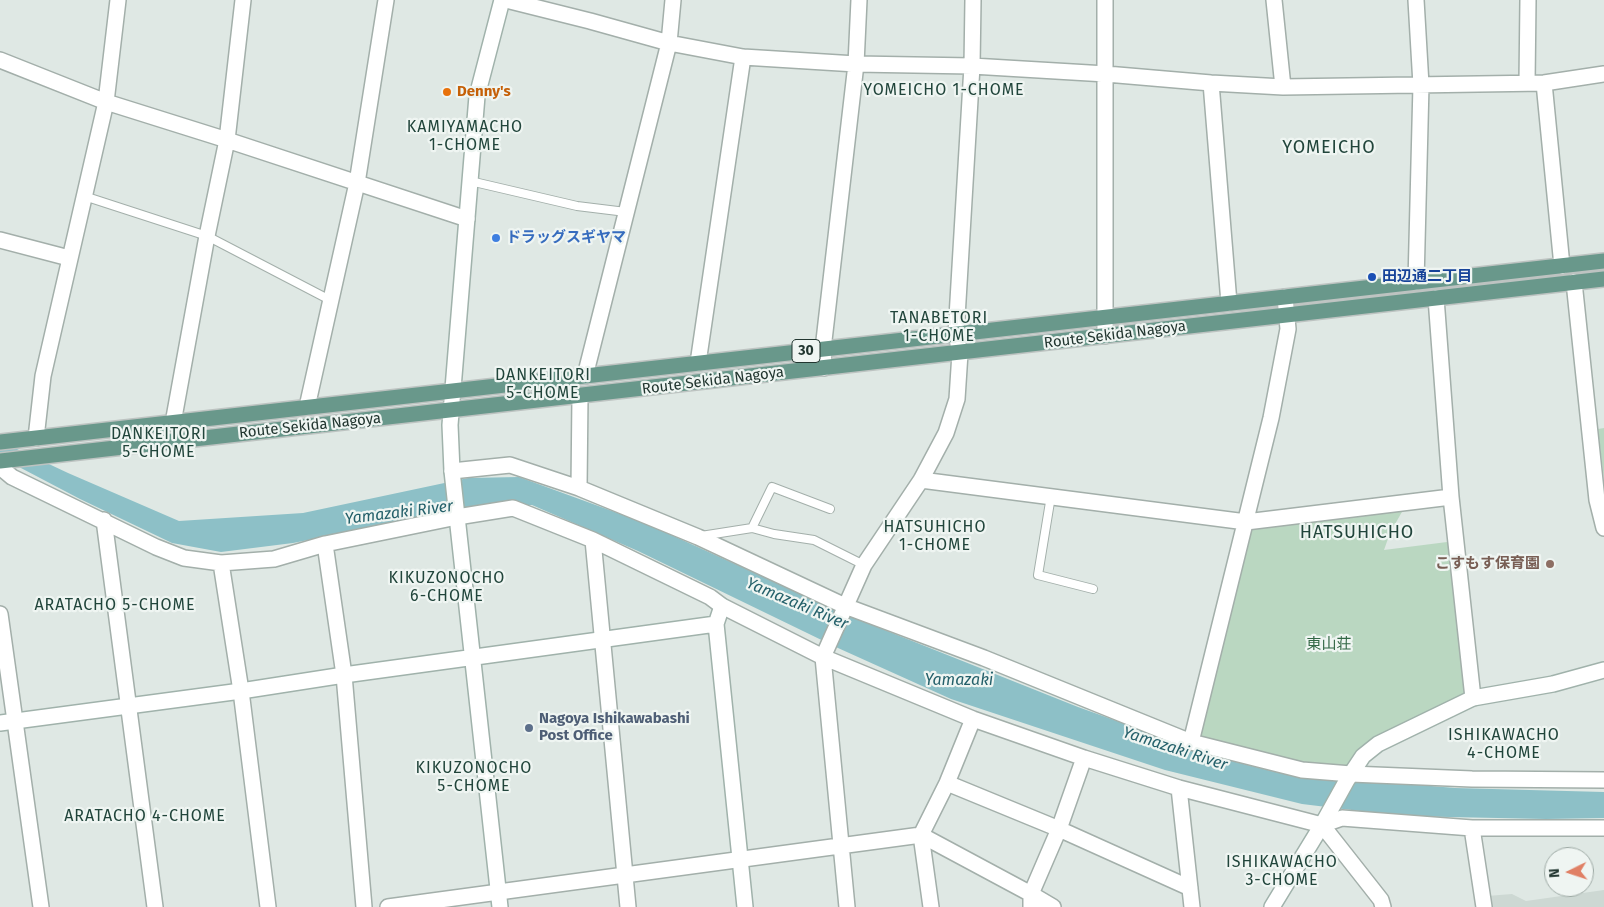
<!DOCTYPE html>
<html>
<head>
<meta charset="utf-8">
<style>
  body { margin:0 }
  #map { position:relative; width:1604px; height:907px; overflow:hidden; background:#dfe8e4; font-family:"Fira Sans",sans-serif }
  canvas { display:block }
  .north { position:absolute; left:1544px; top:847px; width:50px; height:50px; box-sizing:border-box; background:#eff5f2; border:1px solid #9da9a4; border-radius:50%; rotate:266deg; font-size:14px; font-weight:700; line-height:20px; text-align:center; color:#223630 }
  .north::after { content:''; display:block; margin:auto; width:18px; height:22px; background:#e08065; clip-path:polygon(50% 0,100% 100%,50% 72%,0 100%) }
</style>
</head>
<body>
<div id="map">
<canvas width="1604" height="907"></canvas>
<div class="north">N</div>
</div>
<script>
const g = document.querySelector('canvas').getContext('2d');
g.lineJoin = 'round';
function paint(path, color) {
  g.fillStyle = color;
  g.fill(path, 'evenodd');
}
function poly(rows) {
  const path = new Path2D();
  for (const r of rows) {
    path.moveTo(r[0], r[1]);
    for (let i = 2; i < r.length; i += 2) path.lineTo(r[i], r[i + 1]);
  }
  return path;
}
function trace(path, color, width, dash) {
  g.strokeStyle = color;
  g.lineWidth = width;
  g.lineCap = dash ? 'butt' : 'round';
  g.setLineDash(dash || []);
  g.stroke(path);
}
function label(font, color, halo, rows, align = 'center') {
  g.font = font + ' "Fira Sans","Noto Sans JP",sans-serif';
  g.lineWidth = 4.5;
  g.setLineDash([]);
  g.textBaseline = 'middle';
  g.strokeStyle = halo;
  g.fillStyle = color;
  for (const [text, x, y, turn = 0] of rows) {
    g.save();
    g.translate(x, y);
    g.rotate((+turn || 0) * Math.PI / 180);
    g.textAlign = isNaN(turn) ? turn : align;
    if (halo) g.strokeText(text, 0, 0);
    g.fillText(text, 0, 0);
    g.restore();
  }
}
paint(poly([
  [1604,890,1604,907,1489,907,1487,896,1512,894,1526,901]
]), '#cdd8d3');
paint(poly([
  [1604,428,1604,479,1598,429],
  [1407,503,1390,533,1384,550,1455,541,1473,698,1378,744,1347,780,1191,742,1246,522]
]), '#bad7c1');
paint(poly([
  [0,441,68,473,179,521,303,513,468,478,519,477,645,523,847,615,1078,707,1220,758,1275,772,1325,777,1455,788,1604,792,1604,818,1546,819,1401,816,1302,804,1165,770,951,699,838,648,638,551,532,505,497,505,466,509,293,543,221,552,172,543,80,499,0,457]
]), '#8dc0c7');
const lane = poly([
  [470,181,577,206,626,212],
  [84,196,207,236,330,300],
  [1051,496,1038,575,1093,589],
  [752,528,772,487,830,509],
  [701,536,752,528,774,534,814,540,864,565]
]);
const street = poly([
  [506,0,590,21,669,43,743,57,856,64,972,66,1106,74,1211,83,1283,87,1544,83,1604,74],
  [1105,0,1105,336],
  [1274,0,1283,87],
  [0,60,106,102,227,140,467,219],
  [1211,83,1229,303],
  [1527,83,1528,0],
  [1544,83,1562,266],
  [0,240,69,258],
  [1416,282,1421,85,1416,0],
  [1574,282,1597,500,1604,528],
  [1436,298,1451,497,1473,698],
  [698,363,743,57],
  [824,368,823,349,856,64,859,0],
  [585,376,669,43,673,0],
  [307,407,357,183,386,0],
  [173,423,207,236,227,140,243,0],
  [36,438,43,376,106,102,118,0],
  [0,467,12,477,156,547,184,558,221,563,274,559,325,544,457,517,513,508,593,540,710,597,722,606,823,657,973,719,1084,758,1179,788,1322,825,1342,818,1472,828,1604,828],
  [452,471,510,465,579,488,698,537,845,606,984,658,1191,742,1302,770,1351,774,1472,779,1604,780],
  [921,480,1246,522,1451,497],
  [579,488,580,396],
  [104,520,155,907],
  [593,540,628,907],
  [325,544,344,675,364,907],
  [221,563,241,691,268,907],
  [0,614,41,907],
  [1191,742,1271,418,1288,329,1285,297],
  [947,783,1059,829,1190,888],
  [1179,788,1192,907],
  [1322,825,1381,900,1383,907],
  [1472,828,1484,907],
  [388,907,921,835,1031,894,1053,907],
  [847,907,823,657,864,565,921,480,946,433,957,399,960,353,956,334,972,66,973,0],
  [931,907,921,835,947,783,973,719],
  [1031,907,1031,894,1059,829,1084,758]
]);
const secondary = poly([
  [722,606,716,624,745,907],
  [0,723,241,691,344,675,716,624],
  [500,907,452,471,450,425,477,96,502,0],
  [1272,907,1322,825,1347,780,1363,756,1378,744,1473,698,1553,684,1604,670]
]);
const primary = poly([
  [0,442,1604,261],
  [0,461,1604,279]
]);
trace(lane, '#a3afaa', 10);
trace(street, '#a3afaa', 18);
trace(secondary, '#a0b2ab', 18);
trace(primary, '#bdc3c1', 18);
trace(lane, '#fff', 8);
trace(street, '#fff', 15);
trace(secondary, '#fff', 15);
trace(primary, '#69988b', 15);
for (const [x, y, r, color] of [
  [447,92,5,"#e8710a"],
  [496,238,5,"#3f7fe0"],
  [1372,277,5,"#1a4fb4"],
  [1550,564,5,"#8d6e63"],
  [529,728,5,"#5c6f8a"]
]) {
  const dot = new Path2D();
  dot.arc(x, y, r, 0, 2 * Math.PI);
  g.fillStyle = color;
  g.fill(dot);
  trace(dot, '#eff5f2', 2);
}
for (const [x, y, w] of [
  [806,351,28]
]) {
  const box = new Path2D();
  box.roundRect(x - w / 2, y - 11.5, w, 23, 4);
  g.fillStyle = '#eff5f2';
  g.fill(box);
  trace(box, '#223630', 1);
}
label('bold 14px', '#223630', null, [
  ["30",806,351]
]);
label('bold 15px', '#c56008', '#eff5f2', [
  ["Denny's",457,92]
], 'left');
label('bold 15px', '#366cbe', '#eff5f2', [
  ["ドラッグスギヤマ",506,238]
], 'left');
label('bold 15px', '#164399', '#eff5f2', [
  ["田辺通二丁目",1382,277]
], 'left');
label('15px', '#223630', '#eff5f2', [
  ["Route Sekida Nagoya",1115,335,-7],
  ["Route Sekida Nagoya",713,381,-7],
  ["Route Sekida Nagoya",310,426,-6]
]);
label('bold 15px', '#785e54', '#eff5f2', [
  ["こすもす保育園",1540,564]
], 'right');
label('15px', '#326745', '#eff5f2', [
  ["東山荘",1329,645]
]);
label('bold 15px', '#4e5e75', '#eff5f2', [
  ["Nagoya Ishikawabashi",539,719],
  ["Post Office",539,736]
], 'left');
g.letterSpacing = '1px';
label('16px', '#21453b', '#eff5f2', [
  ["YOMEICHO 1-CHOME",944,91],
  ["KAMIYAMACHO",465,128],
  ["1-CHOME",465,146],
  ["TANABETORI",939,319],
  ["1-CHOME",939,337],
  ["DANKEITORI",543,376],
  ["5-CHOME",543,394],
  ["DANKEITORI",159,435],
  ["5-CHOME",159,453],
  ["HATSUHICHO",935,528],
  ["1-CHOME",935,546],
  ["KIKUZONOCHO",447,579],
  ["6-CHOME",447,597],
  ["ARATACHO 5-CHOME",115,606],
  ["ISHIKAWACHO",1504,736],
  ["4-CHOME",1504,754],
  ["KIKUZONOCHO",474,769],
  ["5-CHOME",474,787],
  ["ARATACHO 4-CHOME",145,817],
  ["ISHIKAWACHO",1282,863],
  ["3-CHOME",1282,881]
]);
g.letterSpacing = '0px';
label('italic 16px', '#24606a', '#eff5f2', [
  ["Yamazaki River",399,513,-7],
  ["Yamazaki River",797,604,23],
  ["Yamazaki",959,681],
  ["Yamazaki River",1175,749,18]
]);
g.letterSpacing = '1px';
label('18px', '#21453b', '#eff5f2', [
  ["YOMEICHO",1329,148],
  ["HATSUHICHO",1357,533]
]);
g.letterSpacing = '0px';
</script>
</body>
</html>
